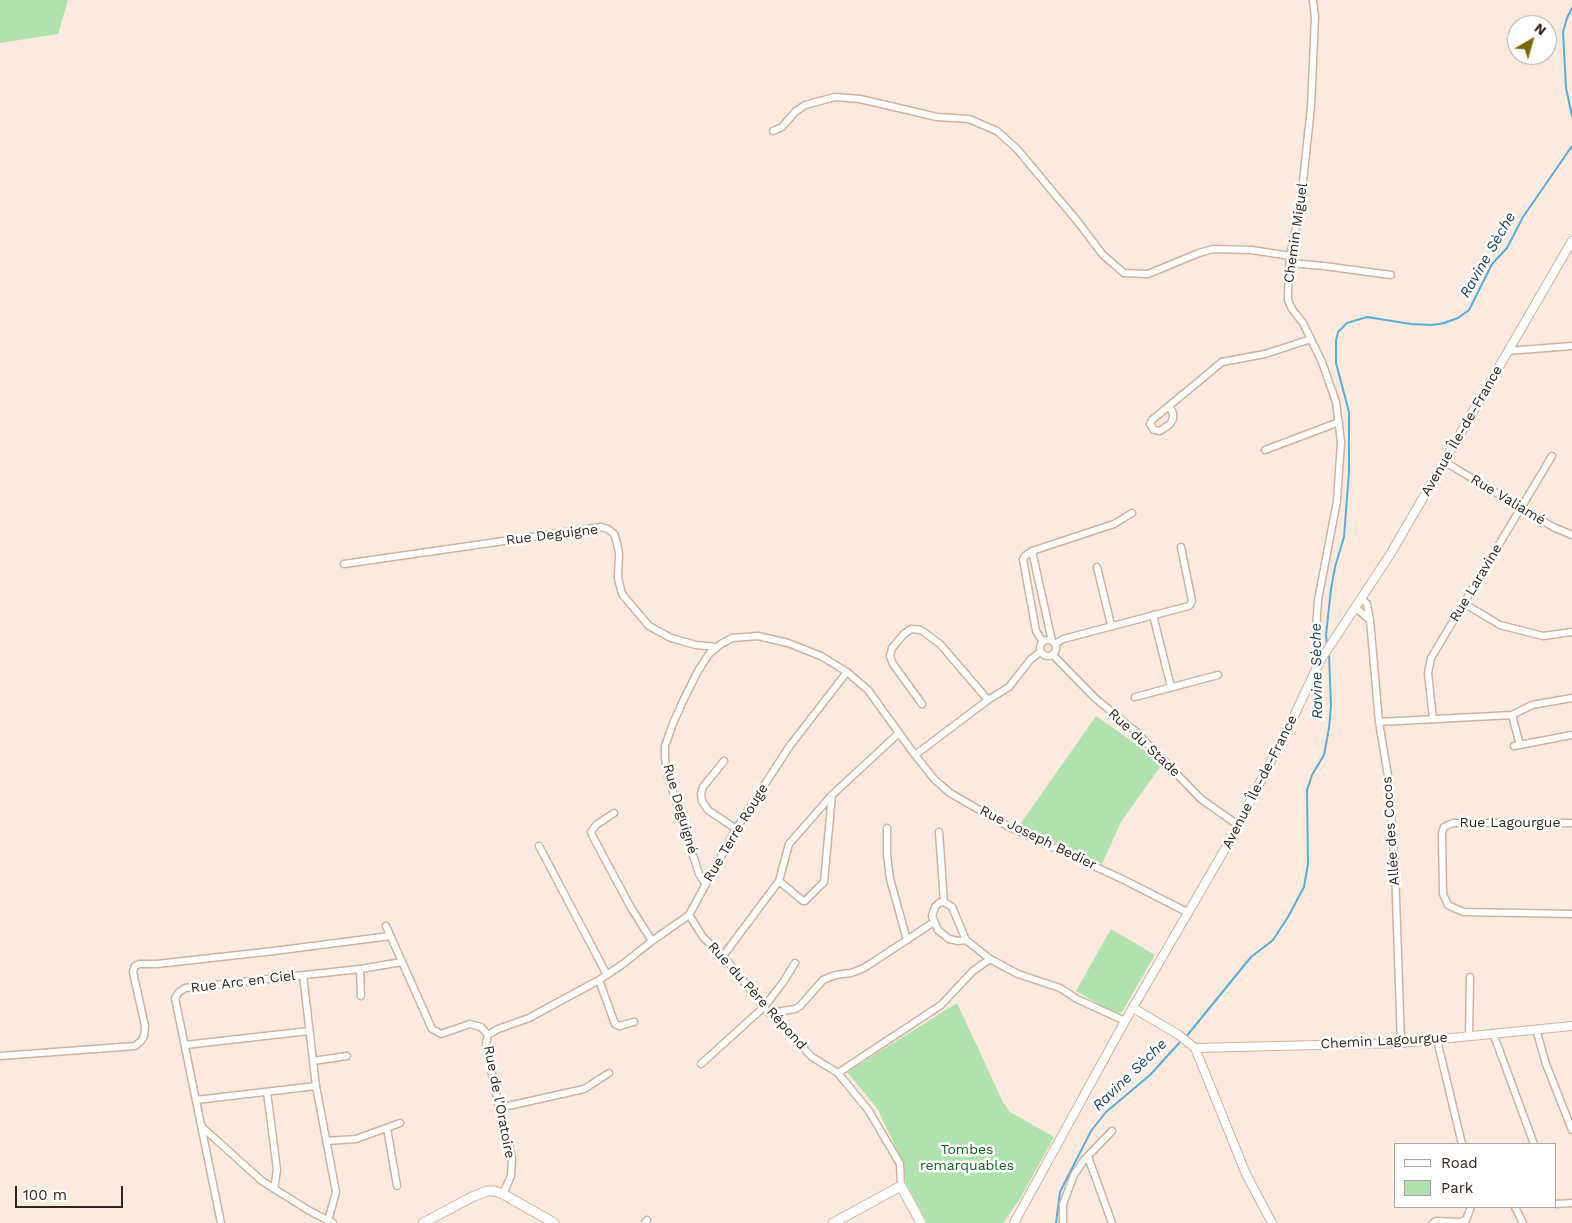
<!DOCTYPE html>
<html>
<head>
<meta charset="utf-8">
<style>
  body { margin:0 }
  #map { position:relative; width:1572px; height:1223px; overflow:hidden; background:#fdeade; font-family:"Work Sans",sans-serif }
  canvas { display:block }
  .legend { position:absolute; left:1394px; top:1143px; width:162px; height:65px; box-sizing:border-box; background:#fff; border:1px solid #ada8a5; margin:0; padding:6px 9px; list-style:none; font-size:15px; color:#31261f }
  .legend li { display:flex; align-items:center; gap:10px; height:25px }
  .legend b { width:25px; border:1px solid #ada8a5 }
  .north { position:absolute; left:1507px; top:15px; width:50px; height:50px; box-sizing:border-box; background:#fff; border:1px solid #ada8a5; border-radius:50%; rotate:38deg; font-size:14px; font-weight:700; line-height:20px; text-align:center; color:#31261f }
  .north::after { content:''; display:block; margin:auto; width:18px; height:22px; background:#7b6800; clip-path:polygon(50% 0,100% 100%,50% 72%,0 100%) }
  .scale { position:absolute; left:15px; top:1186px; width:108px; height:22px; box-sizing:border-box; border:2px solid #31261f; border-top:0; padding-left:6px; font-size:15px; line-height:18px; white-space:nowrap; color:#31261f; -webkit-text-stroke:4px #fff; paint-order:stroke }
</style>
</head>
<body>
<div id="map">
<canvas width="1572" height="1223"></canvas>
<ul class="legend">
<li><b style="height:6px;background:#fff"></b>Road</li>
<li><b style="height:14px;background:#b0e2af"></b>Park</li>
</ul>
<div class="north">N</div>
<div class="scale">100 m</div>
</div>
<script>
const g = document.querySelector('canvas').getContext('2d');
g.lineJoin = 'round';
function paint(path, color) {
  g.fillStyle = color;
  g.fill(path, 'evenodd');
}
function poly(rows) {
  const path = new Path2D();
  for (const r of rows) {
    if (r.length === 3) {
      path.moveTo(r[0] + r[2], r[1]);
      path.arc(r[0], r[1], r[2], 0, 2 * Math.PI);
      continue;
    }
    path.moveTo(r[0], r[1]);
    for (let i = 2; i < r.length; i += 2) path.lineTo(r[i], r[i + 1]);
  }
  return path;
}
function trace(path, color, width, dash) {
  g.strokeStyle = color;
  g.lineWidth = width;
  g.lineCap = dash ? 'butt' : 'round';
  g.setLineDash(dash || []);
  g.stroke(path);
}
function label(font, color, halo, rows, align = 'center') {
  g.font = font + ' "Work Sans",sans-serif';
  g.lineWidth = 5;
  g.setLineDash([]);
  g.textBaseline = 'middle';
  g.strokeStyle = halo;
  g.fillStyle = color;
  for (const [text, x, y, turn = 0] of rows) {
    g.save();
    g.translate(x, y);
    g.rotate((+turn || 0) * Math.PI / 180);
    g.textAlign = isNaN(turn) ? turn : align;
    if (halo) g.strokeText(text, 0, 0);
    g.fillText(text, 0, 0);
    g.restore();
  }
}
paint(poly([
  [0,0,68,0,58,34,0,43],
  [1096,716,1163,763,1121,822,1102,864,1019,826],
  [1111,929,1155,955,1122,1012,1119,1013,1109,1010,1076,991],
  [957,1003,1003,1102,1010,1112,1054,1137,1020,1199,1003,1223,927,1223,906,1183,904,1165,877,1108,847,1072]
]), '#b0e2af');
trace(poly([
  [1572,8,1567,18,1563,32,1566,88,1572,116],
  [1327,644,1326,635,1331,589,1335,567,1344,537,1349,472,1349,412,1336,363,1336,341,1338,332,1347,323,1367,317,1411,324,1432,325,1444,323,1458,318,1469,310,1492,264,1507,248,1523,217,1572,146],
  [1185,1038,1251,957,1273,940,1288,917,1304,887,1308,864,1307,790,1312,775,1324,755,1329,728,1331,706,1329,654],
  [1056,1223,1060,1192,1091,1131,1106,1112,1150,1075,1181,1041]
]), '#57adda', 2);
const minor = poly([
  [1313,0,1315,17,1311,107,1300,209,1290,256,1288,293,1288,300,1292,309,1303,323,1322,362,1336,402,1341,442,1337,501,1318,600,1316,629,1317,657,1320,661],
  [773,131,782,127,795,112,805,105,835,97,860,99,937,117,969,119,997,131,1017,149,1078,222,1103,255,1124,273,1148,274,1199,253,1213,249,1252,250,1290,256],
  [1290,263,1324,266,1391,275],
  [1508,351,1572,346],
  [1169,406,1173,413,1173,419,1170,424,1160,431,1154,430,1150,424,1152,420,1222,362,1265,354,1311,339],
  [1265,450,1339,422],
  [1445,462,1553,527,1572,535],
  [1032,551,1052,641],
  [344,564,601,527,608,529,614,534,617,543,619,554,618,578,622,594,649,626,671,638,696,645,717,647],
  [1097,567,1111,625],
  [1362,599,1367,604,1370,620,1379,722,1389,782,1395,869,1401,1043],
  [1465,604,1500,625,1543,636,1572,632],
  [1356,608,1370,620],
  [1153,615,1171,687],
  [1048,648,8],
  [1043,642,1036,631,1023,559,1025,556,1032,551,1114,524,1132,513],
  [1055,644,1063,639,1189,606,1192,601,1181,547],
  [1053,655,1095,698,1135,731,1201,799,1238,825],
  [1135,697,1218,675],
  [922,704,893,664,890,656,892,648,904,634,911,629,921,630,940,644,988,700],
  [1512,715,1520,745],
  [1433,719,1428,673,1431,658,1552,456],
  [1379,722,1512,715,1532,705,1572,698],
  [1514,746,1572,735],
  [915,755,988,700,1009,687,1030,660,1040,652],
  [724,761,703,787,701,794,702,801,708,810,736,829],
  [614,813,596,825,591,832,592,835,630,906,652,941],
  [1572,823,1453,823,1444,827,1442,833,1443,894,1448,905,1454,908,1464,912,1572,914],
  [887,828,887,855,890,879,907,940],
  [939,832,944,902],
  [539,846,607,975],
  [779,881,803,901,805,901,824,882,832,795],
  [705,883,699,874,668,776,665,759,665,746,674,721,684,699,698,671,709,654,721,644,732,638,758,636,788,643,821,656,847,672,868,690,915,755,935,780,950,793,1009,827,1122,879,1189,913],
  [689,915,703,937,729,963,764,1007,812,1057,838,1073,869,1111,900,1164,901,1186],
  [386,926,432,1029,441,1034,470,1024,481,1027,488,1035],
  [966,940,958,941,949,939,938,930,932,916,935,907,939,903,944,902,952,907,966,940,990,959,1018,974,1060,988,1077,999,1125,1021],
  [723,956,779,881,789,844,832,795,899,733],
  [360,969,361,996],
  [303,975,316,1086,336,1192,328,1221],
  [599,980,615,1024,619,1026,634,1022],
  [769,1013,795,1009,800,1006,823,980,835,975,851,973,864,968,934,922],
  [1536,1029,1546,1064,1572,1130],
  [1493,1033,1534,1144],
  [488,1035,498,1029,529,1018,599,980,623,964,652,941,689,915,736,829,789,747,847,672],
  [488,1035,486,1044,499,1108,512,1158,511,1176,503,1194],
  [1469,1036,1470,977],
  [1437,1040,1462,1144],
  [185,1045,309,1031],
  [0,1056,135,1046,141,1041,144,1036,145,1026,133,972,135,966,139,964,157,964,274,951,390,936],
  [313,1061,347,1056],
  [701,1064,764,1007,784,981,795,963],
  [838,1073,941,1005,973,971,990,959],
  [267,1092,277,1170,274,1189],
  [196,1100,316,1086],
  [499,1108,584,1089,609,1073],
  [202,1127,262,1181,308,1210,333,1223],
  [387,1128,397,1186],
  [326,1141,356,1139,400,1123],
  [1088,1157,1112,1223],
  [1556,1204,1572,1203],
  [1515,1207,1523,1223],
  [221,1223,175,998,179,992,185,988,360,969,402,962],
  [645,1223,647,1220],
  [1063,1223,1063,1204,1074,1175,1084,1160,1112,1131],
  [1433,1223,1436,1221,1459,1222,1466,1220,1471,1207]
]);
const tertiary = poly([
  [1133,1008,1179,1035,1195,1048,1246,1174,1272,1223],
  [1195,1048,1401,1043,1572,1026],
  [1014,1223,1125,1021,1232,837,1294,716,1320,661,1391,553,1572,241]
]);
const secondary = poly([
  [423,1223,472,1197,487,1191,494,1191,503,1194,554,1223],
  [833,1223,901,1186,921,1223]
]);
trace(minor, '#cfb29f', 9);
trace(tertiary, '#cfb29f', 10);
trace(secondary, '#cfb29f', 11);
trace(minor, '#fff', 6);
trace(tertiary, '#fff', 8);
trace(secondary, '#fff', 9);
label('14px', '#31261f', '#fff', [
  ["Chemin Miguel",1296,233,-82],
  ["Avenue Île-de-France",1462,431,-60],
  ["Rue Valiamé",1508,500,31],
  ["Rue Deguigne",552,535,-7],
  ["Rue Laravine",1476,583,-59],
  ["Rue du Stade",1144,743,43],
  ["Avenue Île-de-France",1260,782,-63],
  ["Rue Deguigné",680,809,74],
  ["Rue Lagourgue",1510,823],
  ["Allée des Cocos",1391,831,-94],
  ["Rue Terre Rouge",736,833,-59],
  ["Rue Joseph Bedier",1038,838,26],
  ["Rue Arc en Ciel",243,982,-7],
  ["Rue du Père Répond",757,996,48],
  ["Chemin Lagourgue",1384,1041,-3],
  ["Rue de l'Oratoire",499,1102,79]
]);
label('14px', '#0f6618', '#fff', [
  ["Tombes",967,1150],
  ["remarquables",967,1166]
]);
label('italic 15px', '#1f4558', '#fff', [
  ["Ravine Sèche",1488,255,-60],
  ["Ravine Sèche",1317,671,-91],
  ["Ravine Sèche",1130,1075,-44]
]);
</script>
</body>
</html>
